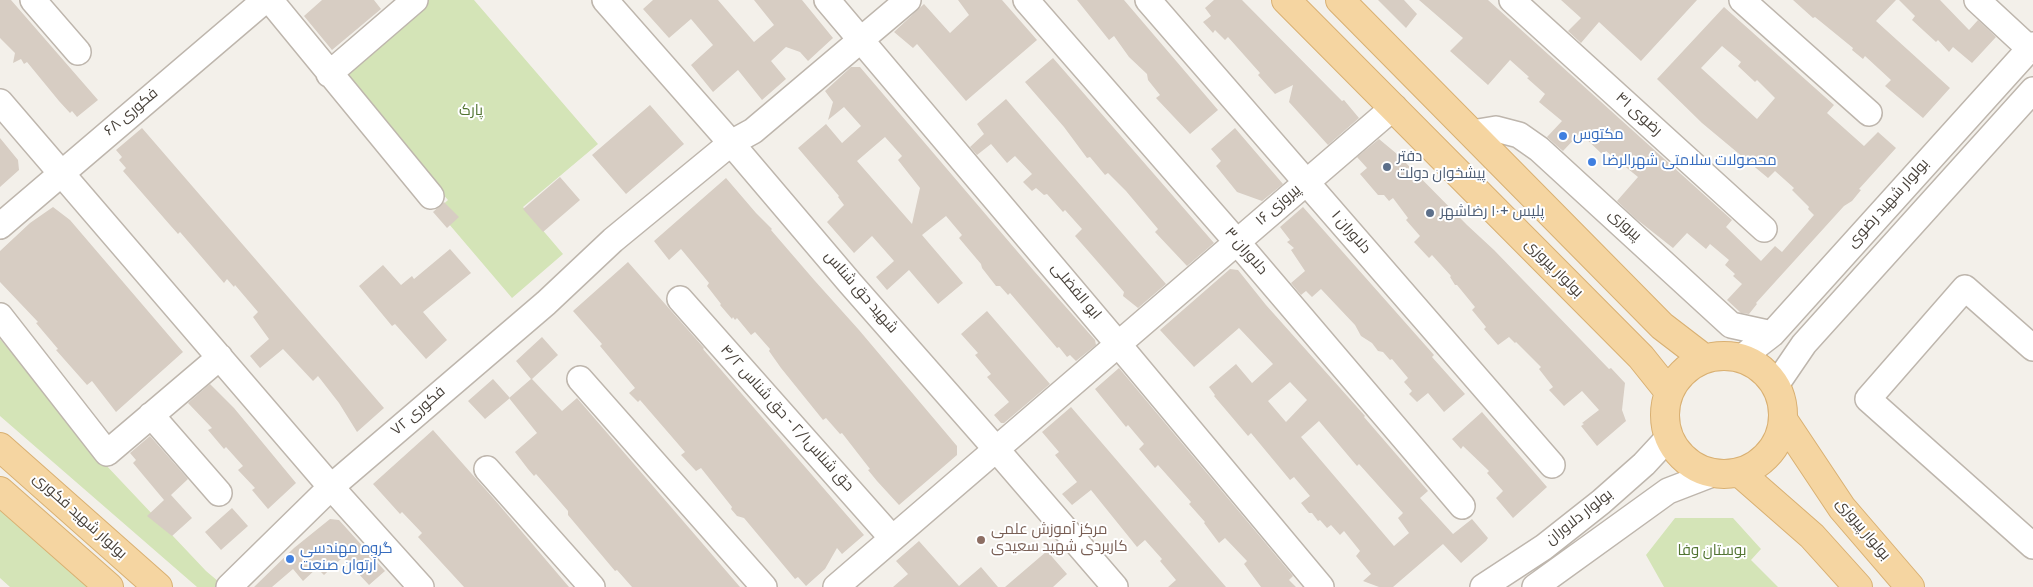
<!DOCTYPE html>
<html>
<head>
<meta charset="utf-8">
<style>
  body { margin:0 }
  canvas { display:block; background:#f3f0ea }
</style>
</head>
<body>
<canvas width="2033" height="587"></canvas>
<script>
const g = document.querySelector('canvas').getContext('2d');
g.lineJoin = 'round';
function paint(path, color) {
  g.fillStyle = color;
  g.fill(path, 'evenodd');
}
function poly(rows) {
  const path = new Path2D();
  for (const r of rows) {
    if (r.length === 3) {
      path.moveTo(r[0] + r[2], r[1]);
      path.arc(r[0], r[1], r[2], 0, 2 * Math.PI);
      continue;
    }
    path.moveTo(r[0], r[1]);
    for (let i = 2; i < r.length; i += 2) path.lineTo(r[i], r[i + 1]);
  }
  return path;
}
function trace(path, color, width, dash) {
  g.strokeStyle = color;
  g.lineWidth = width;
  g.lineCap = dash ? 'butt' : 'round';
  g.setLineDash(dash || []);
  g.stroke(path);
}
function label(font, color, halo, rows, align = 'center') {
  g.font = font + ' Overpass,Cairo,sans-serif';
  g.lineWidth = 4;
  g.setLineDash([]);
  g.textBaseline = 'middle';
  g.strokeStyle = halo;
  g.fillStyle = color;
  for (const [text, x, y, turn = 0] of rows) {
    g.save();
    g.translate(x, y);
    g.rotate((+turn || 0) * Math.PI / 180);
    g.textAlign = isNaN(turn) ? turn : align;
    if (halo) g.strokeText(text, 0, 0);
    g.fillText(text, 0, 0);
    g.restore();
  }
}
paint(poly([
  [426,0,474,0,598,144,523,207,563,254,512,298,437,210,448,200,339,74],
  [0,339,104,463,206,571,225,587,197,587,0,416],
  [0,504,94,587,10,587,0,578],
  [1675,518,1733,518,1761,549,1751,560,1778,587,1664,587,1646,555]
]), '#d4e4b7');
paint(poly([
  [0,0,11,0,98,100,77,117,72,111,70,113,59,101,27,62,24,64,21,59,13,63,15,53,0,38],
  [322,0,374,0,381,9,332,50,304,16],
  [653,0,718,0,754,42,774,25,754,0,802,0,833,38,808,61,800,52,786,47,771,61,786,79,762,100,738,70,713,92,691,65,713,45,691,19,669,38,643,9],
  [958,0,1002,0,1037,40,966,101,917,44,913,48,894,32,924,4,950,33,969,15],
  [1077,0,1124,0,1218,110,1190,134,1156,98,1160,95,1148,80,1147,74,1129,57,1114,36,1109,40],
  [1214,0,1242,0,1342,101,1344,100,1359,118,1328,145,1289,102,1293,85,1275,94,1258,75,1260,73,1228,37,1225,40,1215,30,1213,33,1203,22,1211,16,1205,8],
  [1378,0,1404,0,1417,14,1406,28],
  [1419,0,1488,0,1732,220,1726,227,1761,261,1775,246,1782,252,1814,215,1808,209,1809,207,1792,190,1794,188,1775,171,1768,178,1702,123,1657,79,1724,7,1834,105,1827,113,1864,146,1878,132,1896,148,1859,189,1861,190,1852,201,1844,206,1756,303,1757,304,1749,314,1741,313,1727,300,1742,284,1733,276,1735,274,1725,265,1729,260,1710,244,1706,249,1687,233,1673,248,1635,218,1617,201,1638,177,1606,151,1603,155,1580,133,1563,151,1557,146,1547,137,1562,121,1539,102,1545,94,1527,78,1529,77,1510,60,1488,85,1450,51,1463,38],
  [1722,46,1741,62,1738,66,1755,82,1757,80,1775,98,1757,119,1701,68],
  [1561,0,1697,0,1641,61,1599,22,1581,43,1568,31,1581,18],
  [1793,0,1896,0,1876,21,1950,88,1923,118,1885,86,1891,80,1865,56,1863,59,1852,50,1853,48,1815,17,1813,18],
  [1899,0,1940,0,1969,30,1978,20,1996,37,1972,63,1953,47,1949,52,1938,40,1936,42,1912,20,1915,16],
  [1053,58,1214,243,1187,266,1155,232,1158,229,1126,191,1108,173,1105,175,1090,157,1087,158,1064,127,1025,82],
  [851,67,860,67,1034,271,1095,340,1096,345,1076,361,1070,355,1067,357,1059,347,1057,348,1010,293,1008,295,1000,286,996,286,982,268,981,264,959,238,962,235,946,216,922,235,963,283,938,304,909,270,887,290,876,277,894,261,872,236,854,253,827,222,844,205,838,197,839,196,798,148,826,124,842,143,861,126,844,107,828,120,833,102,825,91],
  [885,137,902,156,898,160,920,188,912,224,857,161],
  [1006,99,1166,284,1138,308,1123,296,1124,292,1075,236,1082,229,1065,210,1063,212,1047,194,1044,195,1036,188,1032,191,1023,182,1032,174,1015,156,1007,163,991,144,977,155,970,147,984,134,977,124],
  [650,105,684,144,626,194,592,155],
  [142,128,384,408,357,432,339,403,318,376,313,381,283,349,260,368,250,356,269,339,253,317,258,312,235,285,234,287,227,279,224,283,180,232,178,234,170,225,123,171,126,168,119,160,122,157,116,150],
  [1235,128,1283,184,1262,201,1237,192,1216,166,1221,161,1211,149],
  [0,138,18,160,19,170,0,187],
  [1379,139,1397,154,1467,225,1494,250,1609,369,1611,368,1625,383,1622,410,1626,421,1597,446,1581,426,1584,424,1582,423,1599,410,1582,391,1564,406,1549,390,1553,387,1539,369,1541,367,1516,342,1515,343,1509,337,1498,345,1484,329,1486,327,1472,310,1475,307,1457,285,1455,285,1450,277,1451,276,1432,255,1429,258,1414,242,1420,236,1406,220,1408,218,1393,198,1389,201,1384,195,1378,195,1360,174,1367,168,1357,157],
  [560,177,580,200,543,232,523,209],
  [726,178,756,213,772,229,771,230,815,281,859,330,957,446,957,455,899,505,877,481,868,470,870,469,842,433,840,434,826,418,823,420,781,368,769,351,770,349,755,332,751,335,737,318,735,320,733,317,732,319,720,305,721,304,707,286,709,283,681,249,669,260,654,241],
  [444,202,459,217,447,228,433,212],
  [53,207,70,220,183,352,116,412,92,381,87,385,56,350,58,349,36,323,38,322,0,282,0,251,30,223],
  [1303,207,1434,355,1432,357,1465,394,1444,412,1428,393,1417,402,1409,394,1412,391,1404,382,1408,378,1392,359,1390,360,1383,352,1378,351,1372,343,1361,336,1355,325,1321,289,1312,297,1306,291,1301,295,1291,283,1305,271,1291,250,1294,248,1287,242,1290,240,1280,227],
  [450,249,471,273,423,312,447,340,426,359,395,324,392,326,359,286,383,265,401,285,412,276,414,279],
  [628,262,704,348,703,349,864,535,842,554,837,548,825,569,806,586,798,577,795,579,744,518,737,516,731,509,732,507,701,468,696,471,681,455,685,452,640,400,638,402,629,393,635,388,600,346,602,344,573,311],
  [1230,269,1238,270,1266,305,1365,416,1364,417,1428,491,1420,498,1453,534,1472,519,1488,538,1486,541,1461,563,1443,544,1393,587,1379,587,1363,581,1371,574,1356,556,1360,551,1344,531,1340,535,1331,525,1327,528,1320,520,1318,521,1312,513,1309,513,1301,503,1310,496,1294,477,1290,480,1251,433,1248,436,1214,396,1215,395,1209,387,1236,364,1252,383,1273,364,1239,328,1194,367,1160,330],
  [1290,382,1307,400,1286,422,1268,401],
  [1319,421,1357,466,1359,464,1403,513,1398,518,1409,533,1394,546,1301,437],
  [987,311,1050,384,1004,423,1001,423,994,415,1009,402,987,377,991,374,975,355,978,353,961,334],
  [542,337,558,355,532,379,562,411,577,398,740,587,632,587,617,570,615,571,568,515,568,511,556,497,536,474,534,476,528,469,515,452,537,433,509,398,531,379,516,361],
  [1119,368,1293,576,1289,580,1296,587,1261,587,1244,564,1247,561,1225,538,1219,543,1204,523,1205,522,1189,504,1191,502,1158,465,1155,468,1139,449,1144,444,1128,425,1126,427,1095,389],
  [493,379,510,398,485,419,468,401],
  [210,384,234,408,296,483,268,509,252,490,255,488,238,470,243,466,226,447,224,449,208,430,212,428,188,403],
  [1071,407,1175,528,1226,587,1168,587,1176,580,1160,561,1162,559,1145,540,1137,547,1091,490,1072,505,1062,494,1077,482,1055,455,1059,452,1042,432],
  [1482,412,1547,487,1513,518,1496,498,1503,491,1487,473,1489,471,1463,446,1461,449,1452,439],
  [433,430,494,499,569,587,464,587,418,537,422,533,402,512,400,514,373,484],
  [150,436,188,479,171,495,192,518,172,536,147,516,164,500,133,463,136,460,130,453],
  [232,508,248,526,221,550,205,532],
  [330,519,339,520,385,571,369,585,343,557,324,575,317,568,303,581,293,569,272,587,254,587,294,548],
  [919,541,959,586,981,567,998,587,893,587,908,574,896,561],
  [1047,551,1067,574,1053,587,1005,587]
]), '#d7cdc3');
const minor = poly([
  [33,0,78,52],
  [270,0,431,196],
  [605,0,731,143,850,283,996,449,1115,587],
  [827,0,1118,344,1321,587],
  [1026,0,1237,242,1462,506],
  [1148,0,1552,465],
  [1512,0,1764,229],
  [1742,0,1869,113],
  [1977,0,2030,49],
  [329,74,415,0],
  [0,102,331,487,421,587],
  [1472,133,1496,129,1519,135,1539,149,1731,325,1772,334],
  [0,226,265,0],
  [680,299,892,538],
  [0,316,107,453,220,357],
  [2033,348,1965,288,1868,399,2033,546],
  [1741,358,1772,334,2033,45],
  [580,379,764,587],
  [1776,385,1804,344,2033,90],
  [151,415,219,493],
  [487,469,592,587],
  [229,587,331,487,546,303,613,240,731,143,753,131,908,0],
  [836,587,1394,107],
  [1483,587,1544,547,1601,502,1644,464,1669,437],
  [1535,587,1668,491,1712,474]
]);
const major = poly([
  [1286,0,1641,357,1669,392],
  [1340,0,1662,326,1705,359],
  [1724,415,59],
  [1784,421,1842,508,1910,587],
  [0,447,158,587],
  [1740,473,1812,536,1858,587],
  [0,491,109,587]
]);
trace(minor, '#beb6ad', 28);
trace(major, '#d9b072', 30);
trace(minor, '#fff', 25);
trace(major, '#f5d5a1', 28);
for (const [x, y, r, color] of [
  [1563,136,5,"#3f7fe0"],
  [1592,162,5,"#3f7fe0"],
  [1387,167,5,"#5c6f8a"],
  [1430,213,5,"#5c6f8a"],
  [981,540,5,"#8d6e63"],
  [290,559,5,"#3f7fe0"]
]) {
  const dot = new Path2D();
  dot.arc(x, y, r, 0, 2 * Math.PI);
  g.fillStyle = color;
  g.fill(dot);
  trace(dot, '#fff', 2);
}
label('15px', '#517431', '#fff', [
  ["پارک",471,112],
  ["بوستان وفا",1712,552]
]);
label('15px', '#474039', '#fff', [
  ["فکوری ۶۸",132,113,-40],
  ["رضوی ۴۱",1638,115,42],
  ["بولوار شهید رضوی",1889,204,-48],
  ["پیروزی ۱۶",1279,206,-41],
  ["پیروزی",1624,226,42],
  ["دلاوران ۱",1350,233,49],
  ["دلاوران ۳",1245,252,49],
  ["بولوار پیروزی",1553,269,45],
  ["ابو الفضلی",1075,292,50],
  ["شهید حق شناس",860,293,49],
  ["فکوری ۷۲",419,412,-41],
  ["حق شناس۲/۱ - حق شناس ۴/۲",786,419,48],
  ["بولوار شهید فکوری",79,517,42],
  ["بولوار دلاوران",1580,518,-38],
  ["بولوار پیروزی",1862,530,50]
]);
label('15px', '#366cbe', '#fff', [
  ["مکتوس",1573,136],
  ["محصولات سلامتی شهرالرضا",1602,162],
  ["گروه مهندسی",300,550],
  ["آرتوان صنعت",300,567]
], 'left');
label('15px', '#4e5e75', '#fff', [
  ["دفتر",1397,158],
  ["پیشخوان دولت",1397,175],
  ["پلیس +۱۰ رضاشهر",1440,213]
], 'left');
label('15px', '#785e54', '#fff', [
  ["مرکز آموزش علمی",991,531],
  ["کاربردی شهید سعیدی",991,548]
], 'left');
</script>
</body>
</html>
